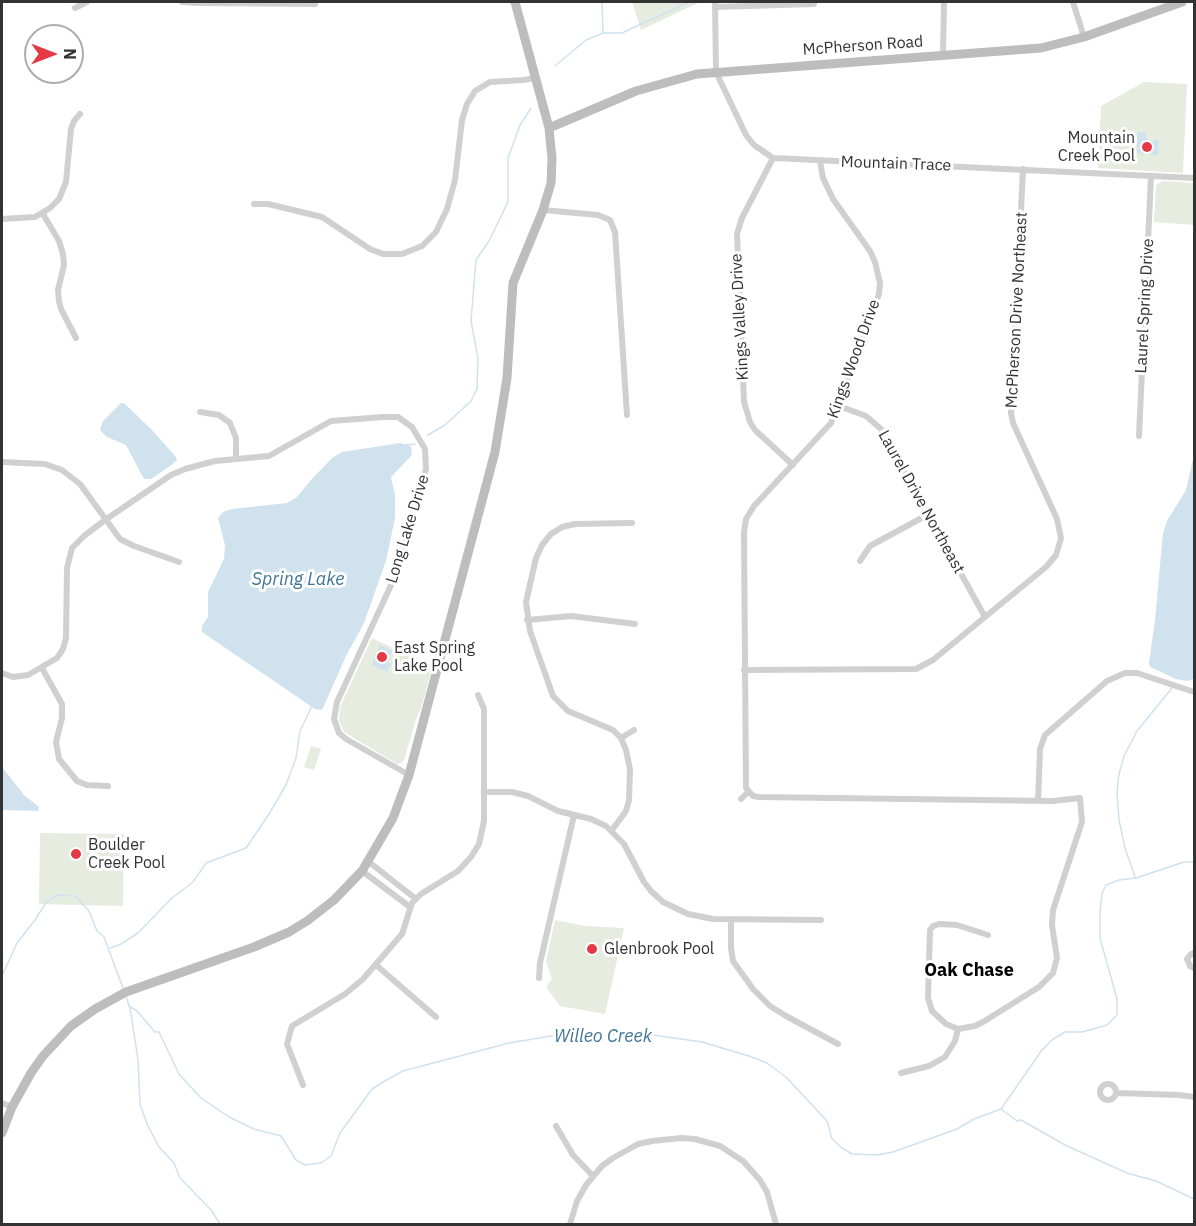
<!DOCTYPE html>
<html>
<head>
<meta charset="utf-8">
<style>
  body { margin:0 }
  #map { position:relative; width:1196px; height:1226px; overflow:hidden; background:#fff; font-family:"IBM Plex Sans",sans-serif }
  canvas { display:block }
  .frame { position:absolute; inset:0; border:3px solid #333; pointer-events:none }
  .north { position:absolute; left:24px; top:24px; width:60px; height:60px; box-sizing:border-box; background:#fff; border:2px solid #adadad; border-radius:50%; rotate:90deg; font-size:16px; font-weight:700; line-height:24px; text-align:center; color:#333 }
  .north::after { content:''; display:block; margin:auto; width:21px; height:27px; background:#e63946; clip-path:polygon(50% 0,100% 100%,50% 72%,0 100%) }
</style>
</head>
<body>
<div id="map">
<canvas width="1196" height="1226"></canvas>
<div class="frame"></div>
<div class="north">N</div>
</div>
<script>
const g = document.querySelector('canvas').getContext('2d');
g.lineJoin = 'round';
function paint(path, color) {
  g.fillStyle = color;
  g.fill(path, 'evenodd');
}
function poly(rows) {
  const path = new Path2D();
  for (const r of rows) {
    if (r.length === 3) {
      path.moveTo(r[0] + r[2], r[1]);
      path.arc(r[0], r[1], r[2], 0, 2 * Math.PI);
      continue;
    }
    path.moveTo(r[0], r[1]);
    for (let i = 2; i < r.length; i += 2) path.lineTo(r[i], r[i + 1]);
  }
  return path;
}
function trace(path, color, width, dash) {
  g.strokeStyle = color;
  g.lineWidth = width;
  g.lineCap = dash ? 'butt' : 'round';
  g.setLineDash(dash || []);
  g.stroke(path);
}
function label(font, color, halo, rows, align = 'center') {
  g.font = font + ' "IBM Plex Sans",sans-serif';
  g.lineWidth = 6;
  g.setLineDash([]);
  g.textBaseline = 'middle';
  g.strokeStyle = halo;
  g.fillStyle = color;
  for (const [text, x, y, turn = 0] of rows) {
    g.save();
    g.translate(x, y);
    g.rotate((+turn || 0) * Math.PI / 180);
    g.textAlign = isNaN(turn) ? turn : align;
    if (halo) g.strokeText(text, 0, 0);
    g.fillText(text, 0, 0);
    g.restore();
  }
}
paint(poly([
  [632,2,700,2,641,30],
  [1144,82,1187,84,1183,173,1098,168,1101,106],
  [1163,181,1194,183,1194,225,1154,222,1156,185],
  [372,638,432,667,421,709,416,719,404,760,401,763,397,764,344,732,339,721,340,707],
  [311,746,321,749,314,770,304,767],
  [40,833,124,834,123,906,39,904],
  [555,920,585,926,624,928,605,1014,560,1006,546,987,552,979,546,961]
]), '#e6ecdf');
paint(poly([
  [1137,132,1145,132,1147,141,1159,140,1158,155,1136,153],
  [121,403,125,404,153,431,176,457,177,460,170,466,151,479,144,479,126,445,107,437,100,430,103,421],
  [400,443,411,446,412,455,391,477,395,495,395,518,386,561,364,623,346,656,323,708,321,710,315,709,202,632,202,626,208,617,208,592,224,559,225,545,218,518,223,512,232,509,287,503,296,498,311,480,332,458,342,452],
  [1194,455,1194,679,1187,681,1176,679,1150,667,1149,663,1155,620,1163,533,1167,521,1186,490],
  [380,645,392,651,386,661,391,664,387,672,372,665],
  [2,767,24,795,39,807,38,811,2,810]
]), '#cfe2ee');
trace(poly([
  [602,2,603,32],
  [555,66,586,40,603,33,622,33,689,2],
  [428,435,445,425,471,401,477,389,478,358,471,321,476,260,489,241,508,202,508,158,520,125,531,108],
  [405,445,415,444],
  [1135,877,1125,848,1119,820,1117,792,1119,774,1124,756,1137,731,1172,688],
  [110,948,121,944,138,933,172,898,193,882,206,863,246,848,269,814,286,785,296,758,300,731,312,706],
  [2,976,17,943,35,920,47,901,58,895,75,896,89,911,97,931,104,937,123,988],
  [126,995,129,1006,137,1011,155,1032,159,1032,179,1074,201,1098,229,1117,254,1129,281,1136,296,1160,305,1165,321,1163,331,1156,340,1133,372,1089,383,1082,403,1071,509,1043,557,1035,653,1035,702,1042,749,1056,767,1063,786,1077,827,1121,832,1139,842,1148,852,1154,877,1155,893,1152,957,1129,974,1119,1001,1109,1042,1050,1052,1040,1065,1032,1082,1032,1107,1025,1117,1015,1117,999,1100,938,1100,911,1102,894,1106,885,1119,880,1136,878,1184,862,1194,862],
  [130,1007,138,1060,140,1104,147,1124,159,1147,174,1163,180,1178,212,1211,220,1224],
  [1001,1109,1017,1121,1021,1120,1067,1146,1127,1173,1156,1181,1194,1199]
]), '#cfe2ee', 1.5);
trace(poly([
  [182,2,198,3,315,4],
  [715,2,716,72,746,135,754,145,773,158,1194,178],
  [1073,2,1084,37],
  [715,7,814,4],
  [75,8,87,2],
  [943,56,944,2],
  [773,158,742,218,737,234,744,402,750,422,755,430,793,465],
  [820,161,823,178,833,199,870,251,875,262,880,283,879,294,831,423,754,506,746,519,744,533,746,788,753,796,759,797,1053,801,1080,798,1082,822,1053,910,1052,925,1057,958,1053,973,1039,987,983,1022,975,1026,958,1029,946,1024,932,1011,928,998,930,930,933,926,939,924,957,925,988,935],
  [254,204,268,204,322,217,370,249,383,254,402,254,422,246,436,232,447,209,455,180,462,120,467,104,475,91,490,82,524,80,535,78],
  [543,210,598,215,610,220,615,232,627,415],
  [43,214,59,241,63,254,64,265,58,290,59,301,61,309,76,338],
  [2,219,35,217,50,208,59,199,66,182,71,129,74,121,80,114],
  [839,406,866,416,881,429,985,617],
  [200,412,219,415,230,423,236,438,236,458],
  [1139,436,1151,176],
  [2,462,45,464,62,470,80,484,120,539,134,546,179,562],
  [860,561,870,546,929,514],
  [527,620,571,616,635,624],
  [42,668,62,704,62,718,56,742,59,759,77,781,87,785,108,786],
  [744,670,916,669,933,660,985,617,1046,567,1056,555,1061,538,1057,519,1013,423,1011,413,1023,169],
  [2,673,13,677,28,675,57,658,63,649,66,638,67,568,72,548,84,536,105,520,171,475,185,469,215,461,269,456,331,421,383,417,398,417,412,427,425,449,426,469,392,583,337,702,334,719,339,733,346,739,409,775],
  [621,738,634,730],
  [484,792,512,792,528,796,558,811,591,819,606,826,624,844,644,882,651,891,663,902,688,914,713,919,821,920],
  [741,799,748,792],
  [1038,801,1040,749,1045,735,1107,681,1125,673,1137,673,1194,692],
  [612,830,626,811,629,800,630,769,626,750,621,738,613,730,568,711,553,696,530,631,526,602,536,558,542,545,551,534,562,527,575,524,632,523],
  [369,862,416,899],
  [362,871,410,907],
  [731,919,731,948,733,961,753,989,770,1006,786,1016,838,1044],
  [1194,953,1190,955,1187,959,1190,966,1194,968],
  [376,965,436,1017],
  [539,978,540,963,574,815],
  [901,1073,929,1066,945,1057,955,1041,958,1029],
  [1108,1092,8],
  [303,1085,287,1044,292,1026,345,994,363,979,402,934,412,903,421,894,458,871,471,857,479,844,484,821,484,709,478,695],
  [1116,1093,1179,1095,1194,1097],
  [2,1103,12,1107],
  [556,1126,573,1155,593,1176],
  [570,1224,577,1201,586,1185,602,1166,613,1158,638,1144,652,1141,681,1138,695,1139,720,1146,743,1161,760,1180,767,1192,776,1224]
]), '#d0d0d0', 6);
trace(poly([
  [549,128,636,91,697,74,1041,48,1084,37,1182,2],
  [2,1133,12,1107,31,1073,43,1056,71,1026,95,1009,126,992,254,947,289,932,307,921,334,900,362,871,393,818,409,775,495,452,507,378,513,283,543,210,551,183,552,158,549,128,515,2]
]), '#bdbdbd', 9);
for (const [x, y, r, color] of [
  [1147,147,6,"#e63946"],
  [382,657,6,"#e63946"],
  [76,854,6,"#e63946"],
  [592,949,6,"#e63946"]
]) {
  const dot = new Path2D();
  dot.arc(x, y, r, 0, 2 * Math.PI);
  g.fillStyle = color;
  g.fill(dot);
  trace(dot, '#fff', 2);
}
label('16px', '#333', '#fff', [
  ["McPherson Road",863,46,-4],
  ["Mountain Trace",896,164,2],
  ["Laurel Spring Drive",1145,306,-87],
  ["McPherson Drive Northeast",1017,310,-87],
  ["Kings Valley Drive",740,317,-93],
  ["Kings Wood Drive",854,359,-70],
  ["Laurel Drive Northeast",921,502,61],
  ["Long Lake Drive",408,529,-73]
]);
label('16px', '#333', '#fff', [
  ["Mountain",1135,138,"right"],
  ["Creek Pool",1135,156,"right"],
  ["East Spring",394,648],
  ["Lake Pool",394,666],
  ["Boulder",88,845],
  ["Creek Pool",88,863],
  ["Glenbrook Pool",604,949]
], 'left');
label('italic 18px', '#3f7597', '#fff', [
  ["Spring Lake",298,580],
  ["Willeo Creek",603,1037]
]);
label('bold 18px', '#000', '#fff', [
  ["Oak Chase",969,971]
]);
</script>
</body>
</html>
